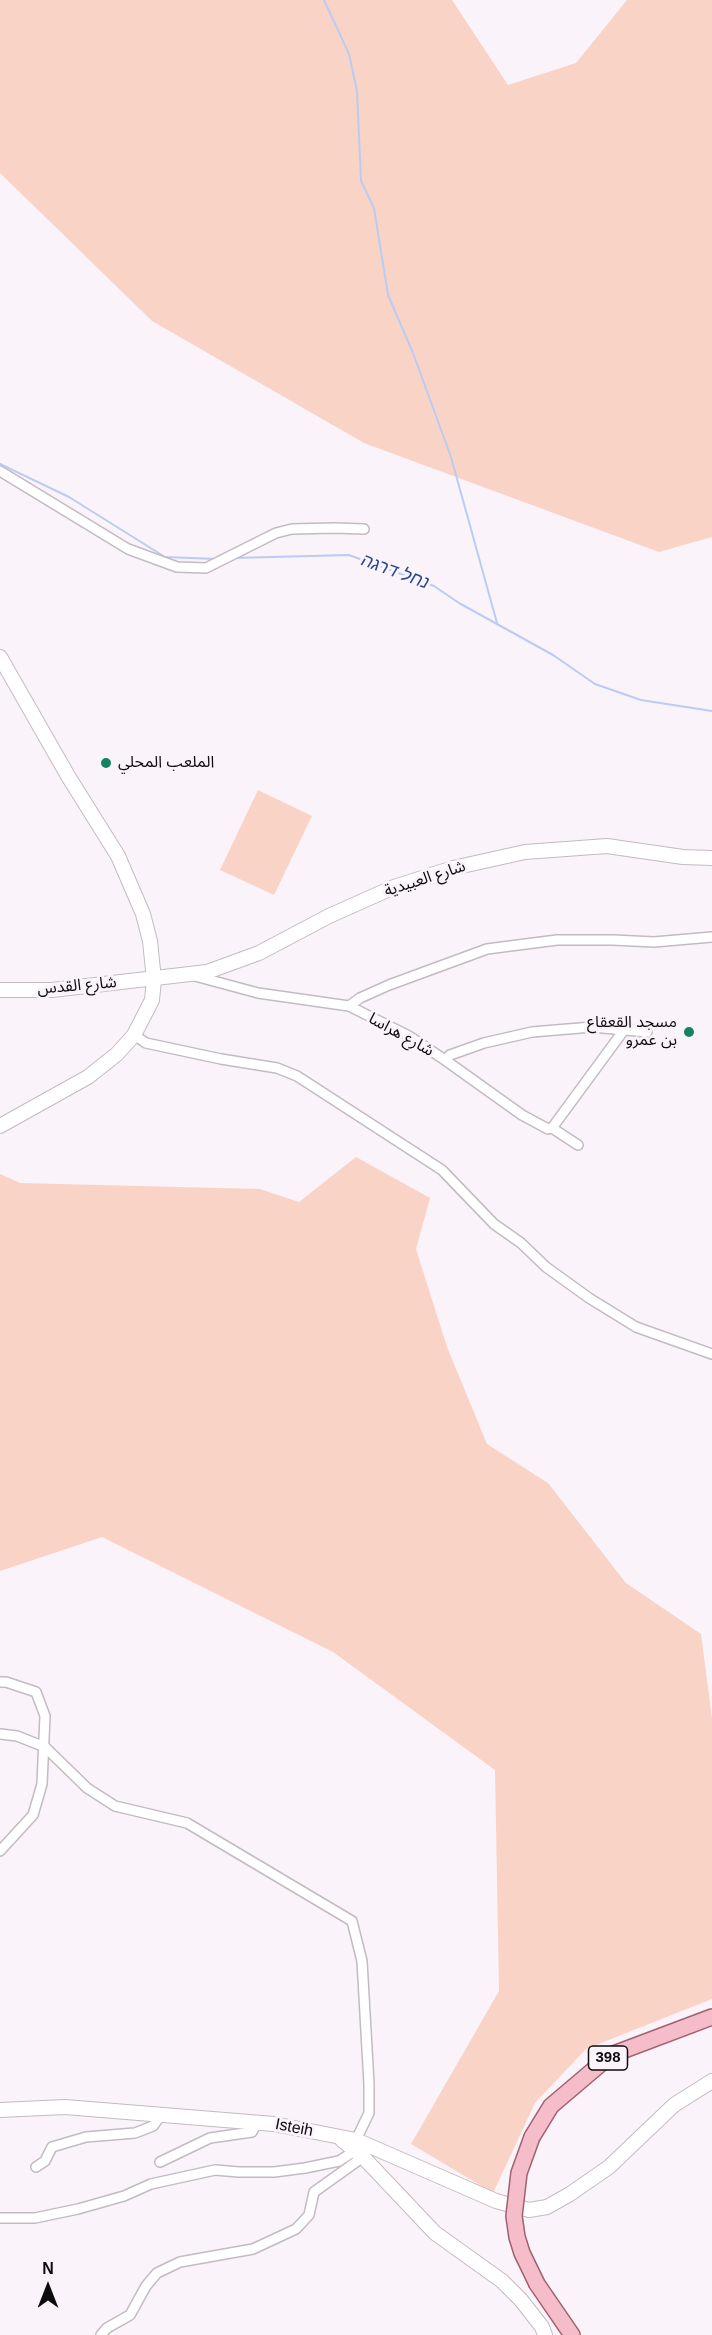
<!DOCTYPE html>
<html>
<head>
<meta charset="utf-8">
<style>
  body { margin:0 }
  #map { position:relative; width:712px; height:2335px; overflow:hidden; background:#fbf3fa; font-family:Helvetica,sans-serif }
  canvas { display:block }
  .north { position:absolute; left:18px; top:2257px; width:60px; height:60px; -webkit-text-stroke:4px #fbf3fa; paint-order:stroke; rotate:0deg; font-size:16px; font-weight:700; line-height:24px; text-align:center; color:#0e0b0d }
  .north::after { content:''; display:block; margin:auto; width:21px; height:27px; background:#0e0b0d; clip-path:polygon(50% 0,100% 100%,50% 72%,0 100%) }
</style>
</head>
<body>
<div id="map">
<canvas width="712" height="2335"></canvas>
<div class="north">N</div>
</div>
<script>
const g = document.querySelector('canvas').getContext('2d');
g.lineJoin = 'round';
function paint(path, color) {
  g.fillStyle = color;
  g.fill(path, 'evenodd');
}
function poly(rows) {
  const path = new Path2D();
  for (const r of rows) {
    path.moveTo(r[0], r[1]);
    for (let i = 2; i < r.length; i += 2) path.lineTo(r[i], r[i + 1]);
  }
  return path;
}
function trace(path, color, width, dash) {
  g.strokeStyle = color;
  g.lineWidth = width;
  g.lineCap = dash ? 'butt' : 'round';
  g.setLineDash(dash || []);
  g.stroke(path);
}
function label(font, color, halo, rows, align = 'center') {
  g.font = font + ' Helvetica,"Noto Sans Arabic",Heebo,sans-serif';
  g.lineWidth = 6;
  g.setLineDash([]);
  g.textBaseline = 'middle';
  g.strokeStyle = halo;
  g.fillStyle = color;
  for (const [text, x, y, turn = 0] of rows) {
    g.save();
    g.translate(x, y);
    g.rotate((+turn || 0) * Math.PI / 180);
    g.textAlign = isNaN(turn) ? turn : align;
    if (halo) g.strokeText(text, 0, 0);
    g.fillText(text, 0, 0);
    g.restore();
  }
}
paint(poly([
  [0,0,452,0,508,85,576,63,627,0,712,0,712,537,659,552,364,443,152,321,0,173],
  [258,790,312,816,274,895,220,870],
  [356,1157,430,1198,416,1249,447,1347,487,1444,548,1483,626,1583,701,1634,712,1718,712,1999,586,2049,535,2103,493,2193,411,2144,499,1991,495,1770,333,1652,102,1537,0,1571,0,1174,20,1183,260,1189,299,1202]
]), '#fad3c7');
trace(poly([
  [324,0,349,54,357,91,361,181,374,208,388,295,413,353,451,457,497,623],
  [0,464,69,497,165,557,216,559],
  [233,558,349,555,434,586,459,603,553,655,595,684,641,700,712,711]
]), '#baccf3', 2);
const street = poly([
  [0,471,128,549,177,567,206,568,276,533,292,529,335,528,364,529],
  [195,976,258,993,349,1006,409,1036,445,1060,450,1055,484,1043,532,1032,592,1027,647,1032],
  [349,1006,360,998,389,985,487,949,557,940,613,940,654,942,712,937],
  [134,1035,146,1043,221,1059,277,1068,297,1076,442,1170,494,1224,521,1243,546,1267,589,1298,636,1327,712,1354],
  [445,1060,522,1115,548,1129,552,1128,624,1030],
  [552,1128,578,1145],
  [0,1682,6,1682,36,1692,45,1716,42,1784,33,1815,0,1851],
  [0,1734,17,1736,45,1747,87,1788,115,1806,187,1823,352,1921,362,1961,369,2084,369,2113,356,2140],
  [160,2162,210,2138,252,2132,257,2122],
  [36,2167,45,2161,52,2147,86,2137,135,2133,153,2126,161,2115],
  [0,2218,35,2218,78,2209,124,2196,151,2184,215,2170,239,2172,274,2172,305,2168,339,2161,356,2150],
  [101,2335,107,2328,130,2315,146,2286,157,2273,180,2262,253,2249,296,2229,309,2215,314,2192,363,2157]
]);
const secondary = poly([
  [0,657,68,776,118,856,143,914,150,941,154,980,152,1000,134,1035,117,1054,88,1077,0,1126],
  [0,990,52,990,207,972,259,953,329,916,394,887,453,868,525,852,607,846,683,857,712,858],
  [0,2110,65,2107,274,2124,356,2140,496,2201,529,2210,547,2207,570,2194,609,2167,674,2105,712,2081],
  [342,2140,363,2157,435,2233,502,2281,521,2300,542,2327,545,2335]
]);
const primary = poly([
  [532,2137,551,2106,611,2055,712,2017],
  [537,2284,572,2335]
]);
trace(street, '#c3bbc1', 12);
trace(secondary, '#c3bbc1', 16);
trace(primary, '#a06170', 18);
trace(street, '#fff', 9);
trace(secondary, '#fff', 14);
trace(primary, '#f5bcc9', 15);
const primaryBridge = poly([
  [532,2137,519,2173,514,2216,517,2237,522,2253,537,2284]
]);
trace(primaryBridge, '#a06170', 18, []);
trace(primaryBridge, '#f5bcc9', 15);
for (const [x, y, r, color] of [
  [106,763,6,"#158361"],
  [689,1032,6,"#158361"]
]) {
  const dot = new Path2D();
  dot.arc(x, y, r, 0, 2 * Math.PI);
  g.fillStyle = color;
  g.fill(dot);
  trace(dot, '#fbf3fa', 2);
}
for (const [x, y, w] of [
  [608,2058,39]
]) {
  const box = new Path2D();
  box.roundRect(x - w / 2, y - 12, w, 24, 4.5);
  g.fillStyle = '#fbf3fa';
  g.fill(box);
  trace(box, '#0e0b0d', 1.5);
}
label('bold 15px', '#0e0b0d', null, [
  ["398",608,2058]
]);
label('16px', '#0e0b0d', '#fbf3fa', [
  ["الملعب المحلي",118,763],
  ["مسجد القعقاع",677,1023,"right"],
  ["بن عمرو",677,1041,"right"]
], 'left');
label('16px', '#0e0b0d', '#fbf3fa', [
  ["شارع العبيدية",425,879,-18],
  ["شارع القدس",77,986,-5],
  ["شارع هراسا",401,1035,29],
  ["Isteih",294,2128,11]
]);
label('italic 18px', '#2b4893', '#fbf3fa', [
  ["נחל דרגה",395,572,20]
]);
</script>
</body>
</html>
